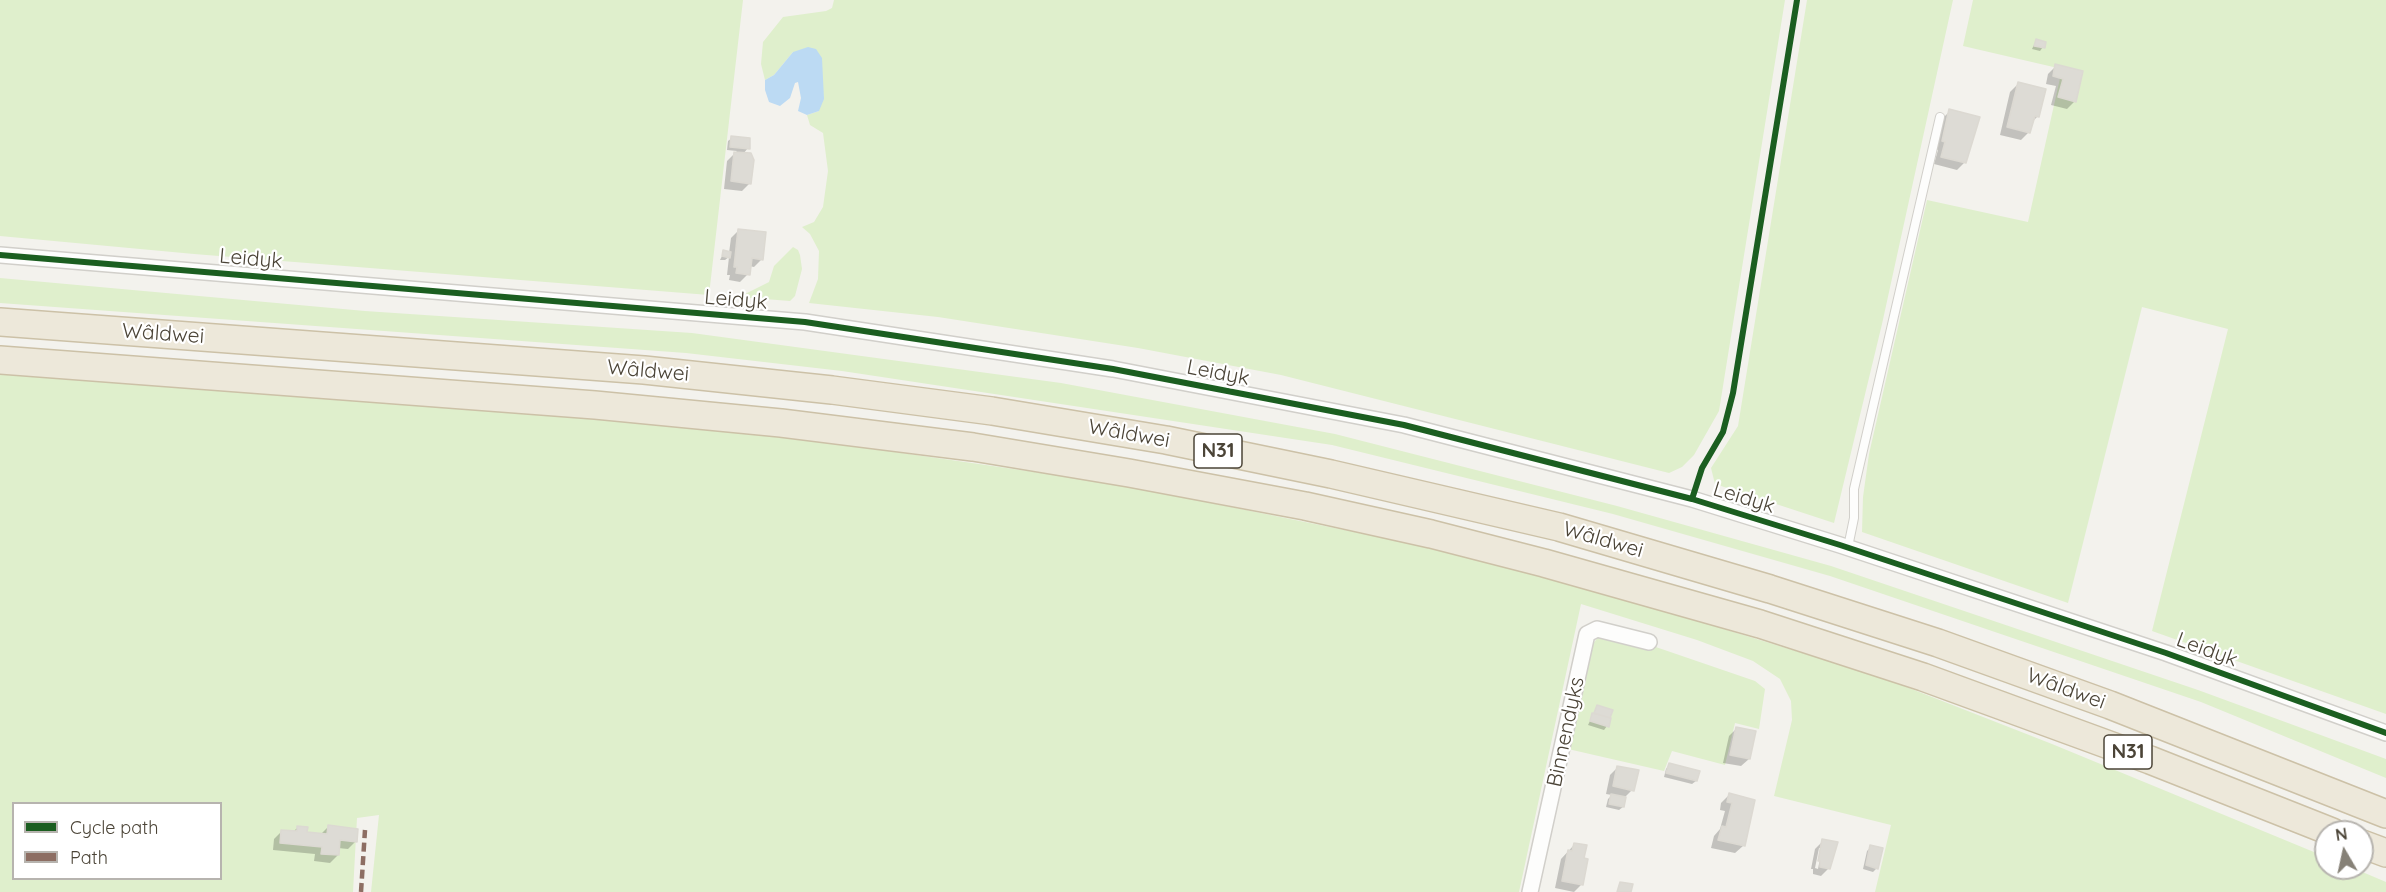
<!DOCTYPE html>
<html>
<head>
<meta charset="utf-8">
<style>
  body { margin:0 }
  #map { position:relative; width:2386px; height:892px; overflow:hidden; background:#f3f2ed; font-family:Quicksand,sans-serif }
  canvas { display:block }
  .legend { position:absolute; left:12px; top:802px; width:210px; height:78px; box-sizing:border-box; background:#fff; border:2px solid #b7b4af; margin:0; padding:8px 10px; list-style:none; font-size:18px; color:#4b4437 }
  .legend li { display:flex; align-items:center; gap:12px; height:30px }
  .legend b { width:30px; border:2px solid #b7b4af }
  .north { position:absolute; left:2314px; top:820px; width:60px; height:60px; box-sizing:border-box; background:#fff; border:2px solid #b7b4af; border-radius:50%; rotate:351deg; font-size:16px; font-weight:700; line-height:24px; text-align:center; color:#4b4437 }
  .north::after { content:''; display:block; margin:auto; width:21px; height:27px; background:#868177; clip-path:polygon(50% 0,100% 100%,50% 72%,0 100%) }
</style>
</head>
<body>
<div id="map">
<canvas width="2386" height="892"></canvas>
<ul class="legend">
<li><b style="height:8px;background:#1b5e20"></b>Cycle path</li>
<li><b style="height:8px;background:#8d6e63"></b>Path</li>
</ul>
<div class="north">N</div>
</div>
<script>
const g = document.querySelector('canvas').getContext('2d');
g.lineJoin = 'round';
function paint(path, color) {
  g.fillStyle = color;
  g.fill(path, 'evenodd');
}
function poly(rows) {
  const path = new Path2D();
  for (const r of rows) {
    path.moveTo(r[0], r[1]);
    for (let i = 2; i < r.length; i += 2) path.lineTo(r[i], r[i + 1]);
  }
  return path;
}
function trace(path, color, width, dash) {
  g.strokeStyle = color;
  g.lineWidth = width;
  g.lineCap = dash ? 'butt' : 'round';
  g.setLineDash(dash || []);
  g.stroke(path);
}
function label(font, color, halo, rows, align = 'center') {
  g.font = font + ' Quicksand,sans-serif';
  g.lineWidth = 4.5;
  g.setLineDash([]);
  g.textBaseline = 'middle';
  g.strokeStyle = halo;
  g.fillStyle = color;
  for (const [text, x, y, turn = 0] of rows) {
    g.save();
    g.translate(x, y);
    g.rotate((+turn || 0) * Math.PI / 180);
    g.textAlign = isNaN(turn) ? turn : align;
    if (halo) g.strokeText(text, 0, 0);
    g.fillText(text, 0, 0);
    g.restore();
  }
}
paint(poly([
  [0,0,743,0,709,295,194,254,0,236],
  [834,0,1785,0,1719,411,1694,455,1682,467,1669,473,1281,375,1138,348,938,317,809,303,818,279,819,251,810,234,802,227,814,222,823,207,828,171,823,133,810,125,807,115,819,111,793,52,774,75,765,80,761,64,763,42,783,17,826,11,832,8],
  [1807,0,1953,0,1882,324,1834,523,1715,484,1711,468,1738,426],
  [1973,0,2386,0,2386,714,2152,631,2228,329,2142,307,2068,603,1862,532,1863,497,1869,454,1927,200,2028,222,2062,69,1963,46],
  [793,247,798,250,800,255,802,269,795,296,790,301,739,297,769,282,774,266],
  [0,278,365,311,692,333,1061,383,1335,434,1617,506,1831,566,2198,690,2386,759,2386,778,2201,702,1830,576,1613,514,1332,445,842,371,686,353,0,303],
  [0,372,235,388,770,434,1118,484,1438,549,1583,586,1881,677,2052,744,2326,857,2326,868,2353,868,2386,882,2386,892,1875,892,1891,825,1774,796,1792,720,1791,701,1780,679,1753,661,1697,640,1581,604,1519,892,371,892,379,815,357,818,353,892,0,892],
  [14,804,220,804,220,878,14,878],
  [1612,632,1755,681,1765,689,1759,729,1735,723,1725,765,1672,751,1664,771,1568,749,1593,644,1598,637]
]), '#dfefcc');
paint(poly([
  [808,47,816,49,822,58,824,99,819,111,807,115,798,111,801,98,798,82,795,83,790,98,780,106,769,102,765,90,765,80,774,75,793,52]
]), '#bcdaf3');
paint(poly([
  [2036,41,2043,47,2040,51,2032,49],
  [2056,66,2082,72,2075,101,2067,109,2051,105,2056,86,2046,84,2048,74],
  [2018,84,2038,116,2031,123,2029,132,2021,140,2000,135,2010,92],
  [1950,111,1965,162,1957,170,1934,164,1938,150,1935,149,1942,119],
  [732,138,748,148,743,154,750,183,742,191,724,189,727,161,737,151,727,150,728,141],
  [739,230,762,259,754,267,749,266,748,274,740,282,729,280,730,275,727,275,729,257,725,260,720,260,724,252,729,253,731,238],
  [1597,707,1611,711,1607,726,1604,730,1588,725],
  [1737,728,1749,759,1741,766,1723,763,1729,736],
  [1669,765,1696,781,1692,784,1664,777,1666,769],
  [1618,767,1632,790,1625,797,1623,807,1619,810,1606,807,1608,799,1612,795,1606,794,1610,775],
  [1729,795,1753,801,1743,846,1735,853,1711,848,1714,836,1720,829,1725,811,1720,810,1721,803],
  [298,827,305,833,320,835,328,827,356,841,348,849,338,848,338,855,330,863,314,861,315,854,273,850,274,839,282,831,293,832],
  [1823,841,1829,868,1821,876,1813,874,1813,869,1811,869,1815,849],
  [1819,848,1822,848,1818,869,1815,868],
  [1574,845,1582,884,1574,892,1555,888,1561,859],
  [1871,847,1877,868,1873,872,1863,869,1867,851]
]), '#0003');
const building = poly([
  [2036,39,2046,42,2045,48,2034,46,2036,39],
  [2055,64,2083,71,2076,102,2058,97,2063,79,2053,76,2055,64],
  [2018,82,2046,89,2039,117,2035,116,2030,133,2007,127,2018,82],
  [1949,109,1980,117,1966,163,1941,157,1945,142,1942,141,1949,109],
  [731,136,750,138,750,149,730,147,731,136],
  [734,152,751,153,754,160,751,184,731,181,734,152],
  [738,229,766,232,763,260,752,258,750,275,736,273,737,267,734,267,738,229],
  [723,250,731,252,730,258,722,256,723,250],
  [1597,705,1613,710,1610,718,1594,713,1597,705],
  [1592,713,1611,718,1609,727,1590,721,1592,713],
  [1736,727,1756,731,1750,759,1730,755,1736,727],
  [1669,763,1700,771,1697,781,1666,773,1669,763],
  [1617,766,1639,770,1634,791,1613,786,1617,766],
  [1729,793,1755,800,1745,846,1718,840,1722,826,1726,827,1732,803,1727,802,1729,793],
  [1611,794,1626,797,1624,807,1609,804,1611,794],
  [328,825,358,829,357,842,340,840,339,855,321,854,322,847,280,843,281,830,297,831,297,826,308,827,307,832,327,834,328,825],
  [1822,839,1838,842,1830,869,1820,867,1820,861,1818,861,1822,839],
  [1574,843,1587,845,1584,858,1588,859,1583,885,1562,881,1568,850,1572,851,1574,843],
  [1870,845,1883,848,1878,869,1866,865,1870,845],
  [1620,882,1633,884,1631,892,1617,892,1620,882]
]);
paint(building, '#dddbd5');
trace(building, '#dcd9d2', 1.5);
const lane = poly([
  [1848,547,1854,518,1854,489,1940,117]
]);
const street = poly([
  [0,255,805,322,1113,369,1404,425,1692,499,1840,545,2166,653,2386,733],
  [1530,892,1587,634,1597,629,1649,642]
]);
const highway = poly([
  [0,322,644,370,832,390,992,411,1166,440,1331,474,1559,527,1770,589,1938,643,2110,705,2386,814],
  [0,360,595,405,781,423,973,447,1129,473,1305,506,1431,534,1544,563,1760,624,1923,677,2150,760,2332,832],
  [2362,844,2386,853]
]);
trace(lane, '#d1cfca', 10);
trace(street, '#d1cfca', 18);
trace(highway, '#ccc1a7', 30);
trace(lane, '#fdfdfc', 8);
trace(street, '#fdfdfc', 15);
trace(highway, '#ede8da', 27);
trace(poly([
  [361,892,365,830]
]), '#8d6e63', 4.5, [9, 4.5]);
trace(poly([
  [0,255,805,322,1113,369,1404,425,1692,499,1840,545,2166,653,2386,733],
  [1692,499,1702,468,1723,432,1733,393,1797,0]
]), '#1b5e20', 6);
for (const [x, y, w] of [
  [1218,451,48],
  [2128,752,48]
]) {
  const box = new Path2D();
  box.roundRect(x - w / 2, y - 17, w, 34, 4.5);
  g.fillStyle = '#fff';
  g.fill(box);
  trace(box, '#4b4437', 1.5);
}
label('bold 20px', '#4b4437', null, [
  ["N31",1218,451],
  ["N31",2128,752]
]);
label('21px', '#4b4437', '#fff', [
  ["Leidyk",251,259,5],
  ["Leidyk",736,300,5],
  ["Wâldwei",163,334,4],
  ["Wâldwei",648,371,5],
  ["Leidyk",1218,373,11],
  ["Wâldwei",1129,434,10],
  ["Leidyk",1744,498,17],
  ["Wâldwei",1603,540,16],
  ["Leidyk",2207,650,20],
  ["Wâldwei",2066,689,20],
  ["Binnendyks",1566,732,-78]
]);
</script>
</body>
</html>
